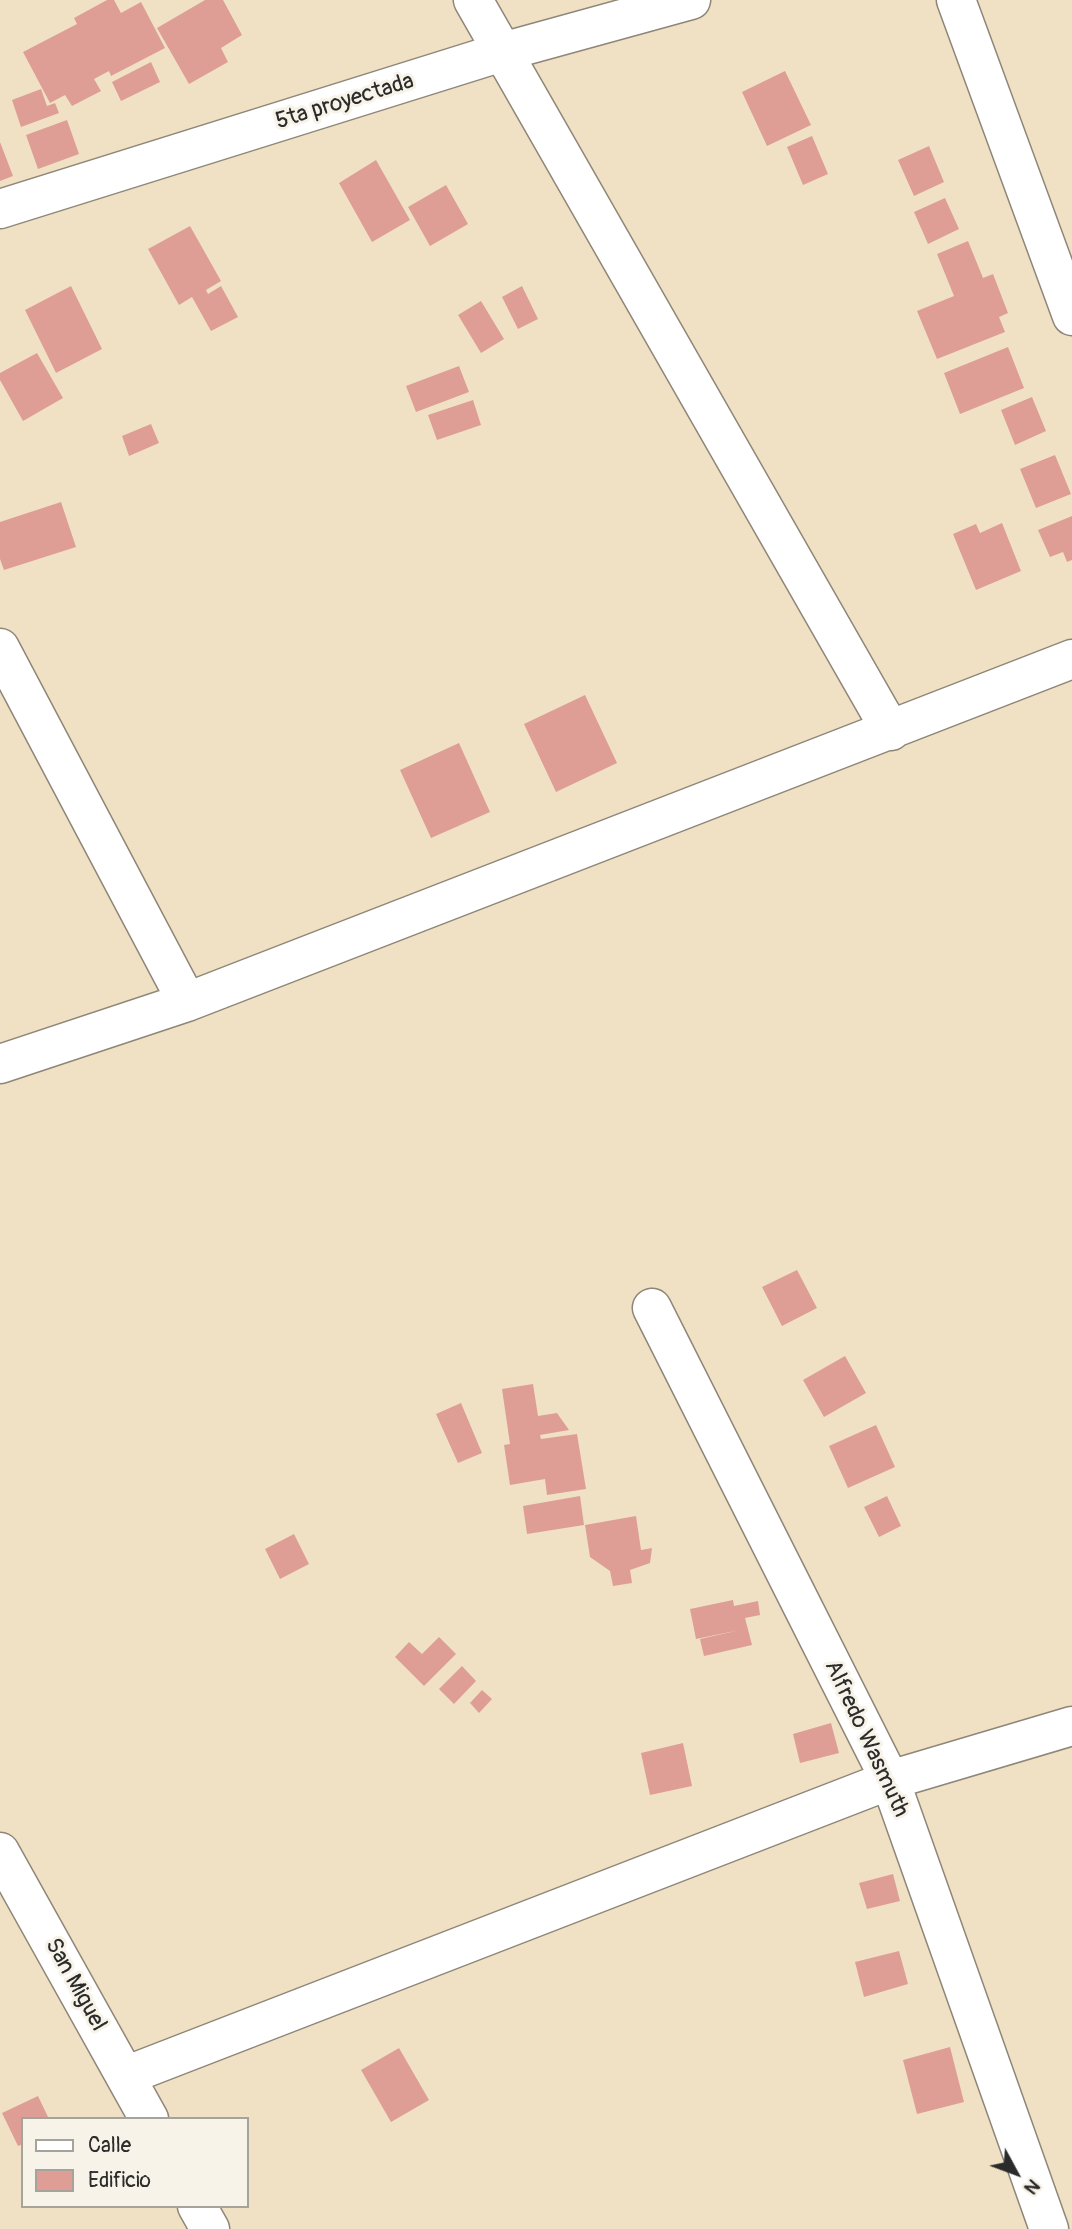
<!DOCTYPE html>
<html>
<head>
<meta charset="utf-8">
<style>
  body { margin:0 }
  #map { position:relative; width:1072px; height:2229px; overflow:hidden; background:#f0e1c4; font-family:Pangolin,sans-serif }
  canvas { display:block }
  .legend { position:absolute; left:21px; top:2117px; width:228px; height:91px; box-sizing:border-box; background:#f7f3e8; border:2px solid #a5a39c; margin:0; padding:9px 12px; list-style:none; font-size:21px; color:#2b2b2b }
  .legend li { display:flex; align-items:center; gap:14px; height:35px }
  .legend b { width:35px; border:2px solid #a5a39c }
  .north { position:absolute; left:981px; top:2138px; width:70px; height:70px; -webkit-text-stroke:5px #f7f3e8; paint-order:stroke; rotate:131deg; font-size:19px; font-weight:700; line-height:28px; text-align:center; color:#2b2b2b }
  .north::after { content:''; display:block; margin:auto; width:24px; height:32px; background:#2b2b2b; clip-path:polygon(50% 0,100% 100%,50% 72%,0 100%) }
</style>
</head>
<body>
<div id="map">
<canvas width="1072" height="2229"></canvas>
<ul class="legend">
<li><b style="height:9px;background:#fff"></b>Calle</li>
<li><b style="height:19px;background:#de9e96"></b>Edificio</li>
</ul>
<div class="north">N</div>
</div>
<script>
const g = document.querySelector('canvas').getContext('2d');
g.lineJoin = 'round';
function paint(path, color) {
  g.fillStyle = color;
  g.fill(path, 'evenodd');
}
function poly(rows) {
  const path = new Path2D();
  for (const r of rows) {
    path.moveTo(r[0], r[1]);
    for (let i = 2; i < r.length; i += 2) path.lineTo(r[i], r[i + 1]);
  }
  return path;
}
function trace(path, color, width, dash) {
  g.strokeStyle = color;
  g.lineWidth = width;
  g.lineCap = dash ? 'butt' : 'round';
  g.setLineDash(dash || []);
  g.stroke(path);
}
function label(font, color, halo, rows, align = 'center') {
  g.font = font + ' Pangolin,sans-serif';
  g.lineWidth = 6;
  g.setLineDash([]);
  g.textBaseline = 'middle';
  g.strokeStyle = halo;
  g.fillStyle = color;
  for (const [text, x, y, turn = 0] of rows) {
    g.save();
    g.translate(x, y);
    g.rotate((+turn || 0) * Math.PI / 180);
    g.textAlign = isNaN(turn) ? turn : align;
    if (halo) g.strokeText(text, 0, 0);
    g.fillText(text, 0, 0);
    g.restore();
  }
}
paint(poly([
  [107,0,114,0,121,13,141,2,165,48,111,76,109,71,94,79,101,91,72,106,65,95,50,103,23,52,77,24,74,18],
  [205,0,223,0,242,35,221,48,228,62,189,84,157,28],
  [151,62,160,82,121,101,112,82],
  [785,71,811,125,767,146,742,92],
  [41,89,47,106,55,103,59,113,21,127,12,100],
  [67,120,79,154,38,169,26,135],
  [812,136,828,174,803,185,787,147],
  [0,142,13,176,0,181],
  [929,146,944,182,914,196,898,160],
  [376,160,410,220,372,242,339,183],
  [446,185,468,224,430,246,408,207],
  [945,198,959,229,928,244,914,212],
  [190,226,221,281,206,290,208,294,221,286,238,317,211,331,192,297,179,305,148,249],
  [968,241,983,278,993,274,1008,313,999,317,1005,332,937,359,917,311,954,296,937,254],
  [71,286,102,349,56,373,25,310],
  [522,286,538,319,518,329,502,297],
  [481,301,504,339,481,353,458,315],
  [1008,347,1024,388,960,414,944,373],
  [37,353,63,398,23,421,0,380,0,373],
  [459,366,469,392,416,412,406,386],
  [1032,397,1046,431,1015,445,1001,410],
  [473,400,481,425,437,440,428,415],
  [151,424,159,443,129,456,122,436],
  [1055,455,1071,494,1036,508,1020,469],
  [61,502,76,547,4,570,0,559,0,522],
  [1072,516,1072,560,1067,562,1063,552,1050,557,1038,530],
  [1002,523,1021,571,976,590,953,534,976,524,980,533],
  [585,695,617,763,556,792,524,724],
  [459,743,490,812,431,838,400,770],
  [797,1270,817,1308,782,1326,762,1287],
  [845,1356,866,1393,824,1417,803,1380],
  [533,1384,538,1416,557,1413,569,1430,540,1435,541,1439,577,1434,586,1489,547,1495,545,1479,510,1485,504,1445,510,1444,502,1389],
  [461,1403,482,1453,458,1463,436,1414],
  [876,1425,895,1467,848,1488,829,1446],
  [580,1496,584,1525,527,1534,523,1506],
  [887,1496,901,1526,879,1537,864,1507],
  [636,1516,641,1550,652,1548,650,1563,630,1570,632,1583,613,1586,610,1571,590,1557,585,1525],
  [294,1534,309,1564,280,1579,265,1549],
  [733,1600,734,1606,758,1601,760,1615,745,1618,752,1645,704,1656,700,1639,740,1630,696,1639,690,1609],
  [439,1637,456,1654,424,1686,395,1657,409,1642,422,1654],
  [462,1666,476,1681,454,1704,439,1689],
  [482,1690,492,1699,479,1713,470,1703],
  [831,1723,839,1753,800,1763,793,1734],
  [683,1743,692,1786,650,1795,641,1753],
  [893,1874,900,1901,867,1909,859,1883],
  [899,1951,908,1984,864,1997,855,1962],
  [950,2047,964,2102,917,2114,903,2060],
  [399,2048,429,2100,391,2122,361,2070],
  [38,2096,49,2119,23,2119,23,2144,18,2146,2,2113]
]), '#de9e96');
const street = poly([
  [473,0,891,731],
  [956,0,1072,316],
  [0,209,502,52,691,0],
  [0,648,187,1002],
  [0,1064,187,1002,1072,659],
  [652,1308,890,1780,1049,2229],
  [0,1852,149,2119],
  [125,2076,890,1780,1072,1726],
  [197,2206,210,2229]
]);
trace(street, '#8e8678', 41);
trace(street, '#fff', 38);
label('23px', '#2b2b2b', '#f7f3e8', [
  ["5ta proyectada",345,102,-17],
  ["Alfredo Wasmuth",866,1739,65],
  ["San Miguel",75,1985,61]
]);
</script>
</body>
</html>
